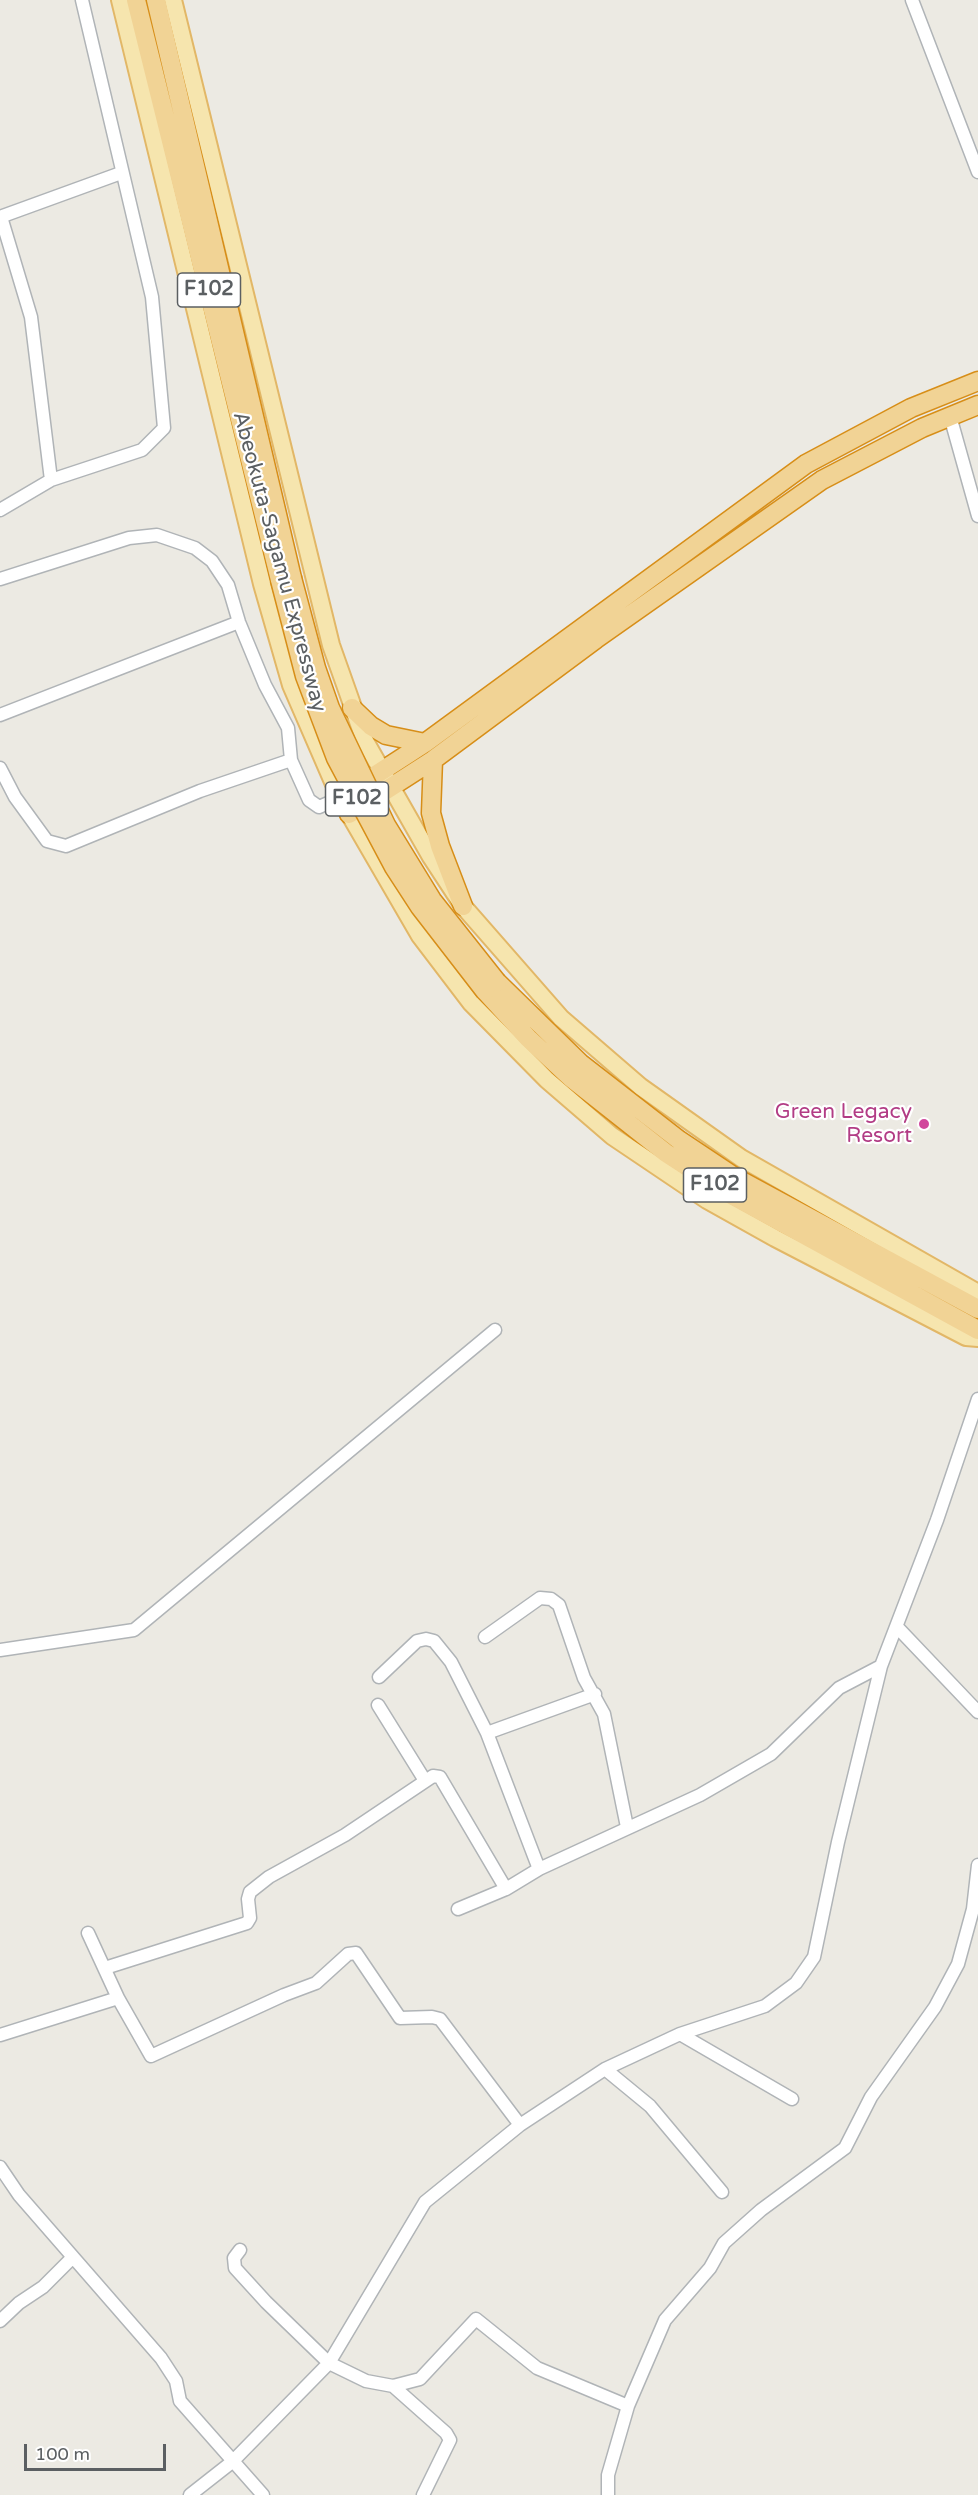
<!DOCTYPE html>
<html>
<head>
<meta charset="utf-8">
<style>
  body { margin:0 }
  #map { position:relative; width:978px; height:2495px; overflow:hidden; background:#eceae3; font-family:"Varela Round",sans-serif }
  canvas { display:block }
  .scale { position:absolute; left:24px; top:2444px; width:142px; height:27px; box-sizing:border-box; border:3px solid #5b5f62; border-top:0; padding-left:8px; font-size:18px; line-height:21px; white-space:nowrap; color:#5b5f62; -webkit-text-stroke:4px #fff; paint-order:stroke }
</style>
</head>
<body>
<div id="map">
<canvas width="978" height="2495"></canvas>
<div class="scale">100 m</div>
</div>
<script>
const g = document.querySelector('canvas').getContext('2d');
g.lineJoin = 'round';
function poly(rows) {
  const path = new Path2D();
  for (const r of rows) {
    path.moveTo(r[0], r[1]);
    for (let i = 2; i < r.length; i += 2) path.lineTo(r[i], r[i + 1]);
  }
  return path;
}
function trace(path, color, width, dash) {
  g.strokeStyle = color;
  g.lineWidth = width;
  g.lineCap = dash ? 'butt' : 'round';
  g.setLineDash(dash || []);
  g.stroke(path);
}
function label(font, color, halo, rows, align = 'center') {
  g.font = font + ' "Varela Round",sans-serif';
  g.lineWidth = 4.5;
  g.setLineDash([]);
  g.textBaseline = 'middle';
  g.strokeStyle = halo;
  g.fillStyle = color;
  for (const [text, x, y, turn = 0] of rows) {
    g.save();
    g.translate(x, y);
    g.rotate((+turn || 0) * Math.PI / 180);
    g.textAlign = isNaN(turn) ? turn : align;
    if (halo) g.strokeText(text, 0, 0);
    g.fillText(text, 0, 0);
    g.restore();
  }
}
const minor = poly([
  [912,0,978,172],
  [0,217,121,173],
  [1,217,31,317,51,480],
  [950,416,978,516],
  [0,510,51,480,142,450,164,428,152,297,82,0],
  [0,579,129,538,157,535,195,548,212,561,228,585,239,622,265,685,288,728,291,760,309,800,319,807,340,798],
  [0,715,239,622],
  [0,768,15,797,47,841,66,846,200,791,291,760],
  [897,1627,978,1712],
  [485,1637,540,1598,551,1599,559,1605,584,1678,604,1714,627,1827],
  [0,1650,134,1630,495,1330],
  [379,1677,417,1641,426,1639,434,1641,451,1662,487,1733,595,1694],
  [378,1705,424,1779],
  [487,1733,539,1869],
  [458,1909,506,1889,539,1869,700,1795,771,1754,839,1688,881,1666],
  [105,1968,247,1923,250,1918,248,1899,250,1892,269,1877,345,1835,433,1776,440,1777,506,1889],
  [118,1998,151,2056,284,1995,316,1983,348,1954,356,1953,400,2018,432,2017,440,2019,520,2125],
  [680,2034,792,2099],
  [0,2035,118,1998,88,1933],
  [605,2069,650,2106,722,2192],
  [0,2167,19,2195,161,2358,176,2381,180,2401,263,2495],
  [240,2250,234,2258,235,2268,266,2302,329,2363,366,2381,393,2386,420,2379,476,2319,537,2368,628,2406,665,2320,710,2268,724,2243,761,2210,845,2148,871,2097,935,2007,958,1964,973,1909,978,1865],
  [0,2321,19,2303,43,2287,73,2257],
  [393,2386,446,2433,450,2440,423,2495],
  [190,2495,232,2462,329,2363,425,2202,520,2125,605,2069,680,2034,765,2006,796,1983,814,1957,838,1842,881,1666,937,1520,978,1399],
  [608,2495,608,2475,628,2406]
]);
const major = poly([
  [120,0,262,584,291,685,340,798,420,936,471,1003,547,1080,612,1136,707,1200,775,1238,966,1337,978,1338],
  [173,0,331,645,365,741,431,857,463,906,561,1018,641,1087,741,1158,978,1293]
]);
const highway = poly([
  [136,0,280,580],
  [156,0,292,578],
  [352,708,371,726,386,735,425,743],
  [433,760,431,813,440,846,463,906],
  [340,798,425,743,806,464,911,408,978,381],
  [349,814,433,760,596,639,822,480,922,428,978,405],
  [497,982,580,1063,679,1140,736,1178,978,1309],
  [485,991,528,1038,571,1078,666,1153,726,1192,978,1330]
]);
trace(minor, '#b0b4b7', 15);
trace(major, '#e2b767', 20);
trace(highway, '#d78e18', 21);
trace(minor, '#fff', 12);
trace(major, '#f6e5ae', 16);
trace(highway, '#f1d395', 18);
const highwayBridge = poly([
  [292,578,316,668,330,708,386,825,432,900,497,982],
  [280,580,305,676,336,758,394,867,420,907,485,991]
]);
trace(highwayBridge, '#d78e18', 21, []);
trace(highwayBridge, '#f1d395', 18);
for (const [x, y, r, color] of [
  [924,1124,6,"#d1479c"]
]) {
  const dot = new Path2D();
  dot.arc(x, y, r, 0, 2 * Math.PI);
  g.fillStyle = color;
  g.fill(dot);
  trace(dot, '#fff', 2);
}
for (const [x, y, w] of [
  [209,290,63],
  [357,799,63],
  [715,1185,63]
]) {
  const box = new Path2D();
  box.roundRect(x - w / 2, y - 17, w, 34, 4.5);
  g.fillStyle = '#fff';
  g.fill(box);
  trace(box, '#5b5f62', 1.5);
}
label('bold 20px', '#5b5f62', null, [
  ["F102",209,290],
  ["F102",357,799],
  ["F102",715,1185]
]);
label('21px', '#5b5f62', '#fff', [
  ["Abeokuta-Sagamu Expressway",279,562,75]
]);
label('21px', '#b23c85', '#fff', [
  ["Green Legacy",912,1112],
  ["Resort",912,1136]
], 'right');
</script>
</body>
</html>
